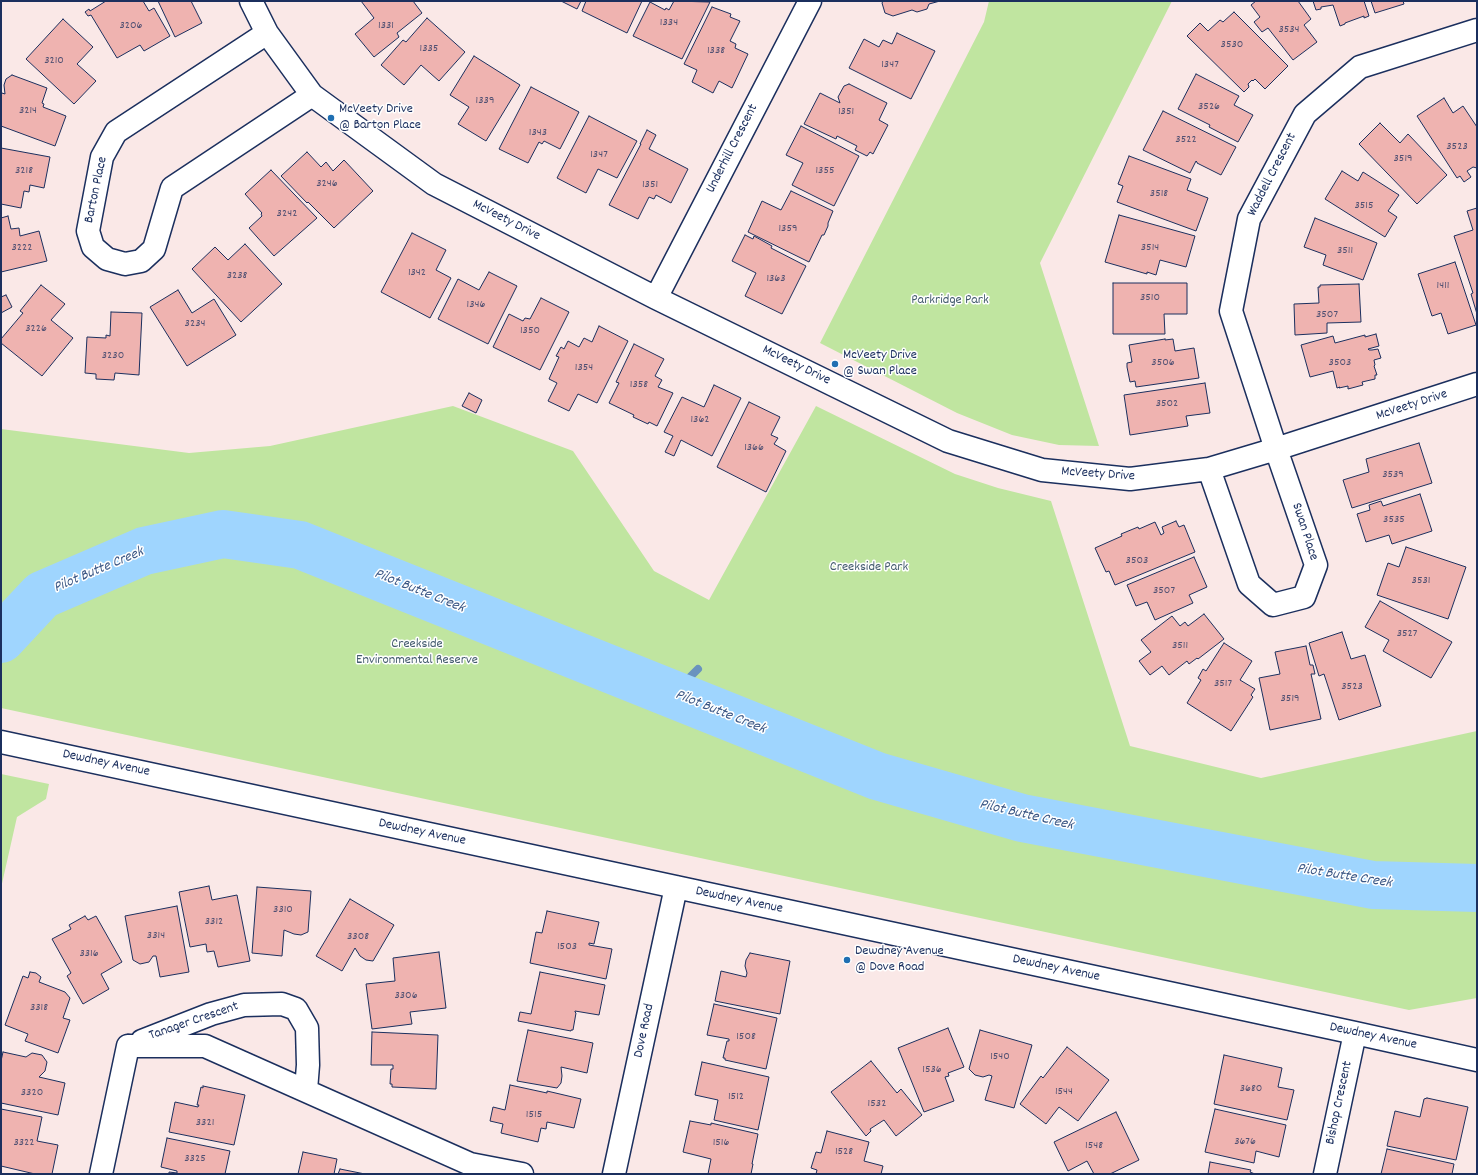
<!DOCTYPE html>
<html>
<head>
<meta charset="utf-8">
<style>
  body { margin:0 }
  #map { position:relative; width:1478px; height:1175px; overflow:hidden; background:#fae8e7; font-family:Dekko,sans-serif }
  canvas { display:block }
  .frame { position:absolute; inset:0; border:2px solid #1b2f5e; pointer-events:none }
</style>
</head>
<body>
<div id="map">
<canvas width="1478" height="1175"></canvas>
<div class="frame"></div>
</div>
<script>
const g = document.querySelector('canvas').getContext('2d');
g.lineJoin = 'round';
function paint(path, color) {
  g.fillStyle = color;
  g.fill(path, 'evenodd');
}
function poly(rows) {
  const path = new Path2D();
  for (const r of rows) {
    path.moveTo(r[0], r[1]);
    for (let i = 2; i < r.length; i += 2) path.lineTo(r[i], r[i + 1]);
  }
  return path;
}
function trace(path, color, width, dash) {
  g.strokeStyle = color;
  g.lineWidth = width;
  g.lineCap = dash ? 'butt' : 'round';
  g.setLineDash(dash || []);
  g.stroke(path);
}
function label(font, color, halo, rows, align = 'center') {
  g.font = font + ' Dekko,sans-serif';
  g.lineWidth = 3;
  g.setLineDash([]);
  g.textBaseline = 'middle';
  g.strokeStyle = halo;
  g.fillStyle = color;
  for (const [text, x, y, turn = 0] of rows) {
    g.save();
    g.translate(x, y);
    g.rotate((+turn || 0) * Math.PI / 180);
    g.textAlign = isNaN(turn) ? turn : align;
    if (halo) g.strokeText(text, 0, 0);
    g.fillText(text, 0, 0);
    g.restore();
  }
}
paint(poly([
  [989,1,1172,1,1040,263,1099,446,1059,445,1012,435,957,413,820,343,984,22],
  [453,406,573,451,654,571,709,600,816,406,955,474,998,488,1051,501,1130,746,1261,778,1477,731,1477,998,1409,1010,1,708,1,429,189,453,270,446],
  [1,774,49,784,46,799,17,817,1,888]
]), '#c0e5a0');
trace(poly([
  [653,686,668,686,686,681,698,669]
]), '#6a93be', 8);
trace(poly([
  [1,639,42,595,144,551,223,534,300,545,877,776,1022,818,1373,885,1477,888]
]), '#9fd5fe', 48);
const building = poly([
  [106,1,143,1,149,11,154,8,170,36,144,51,140,45,117,58,91,15,88,16,85,12,89,9,90,11,106,1],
  [158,1,192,1,191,1,202,23,175,37,158,1],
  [361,1,413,1,422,13,397,33,399,37,374,57,355,34,374,18,361,1],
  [561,1,581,1,577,9,561,1],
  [586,1,642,1,627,33,582,11,586,1],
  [674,1,710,2,682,59,633,36,650,2,665,10,666,8,669,10,674,1],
  [883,1,940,1,929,4,927,9,917,12,912,10,893,16,885,13,882,3,883,1],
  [1256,1,1298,1,1311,19,1304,25,1317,42,1293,60,1268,28,1262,32,1254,22,1260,17,1251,5,1256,1],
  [1313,1,1364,1,1369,16,1364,18,1364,16,1345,23,1345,24,1340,26,1333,5,1321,7,1321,9,1316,10,1313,1],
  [1371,1,1403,1,1404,4,1375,13,1371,1],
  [712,7,731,14,730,17,740,21,730,41,736,44,735,48,748,54,732,88,719,81,713,93,692,82,697,70,684,64,712,7],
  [1234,12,1288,66,1265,89,1255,79,1253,81,1252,80,1248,84,1249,87,1244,92,1187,36,1200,23,1208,31,1220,20,1223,22,1234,12],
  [427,18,465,52,439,81,421,65,404,85,381,65,403,40,406,42,427,18],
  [63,19,93,47,77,64,96,81,74,104,26,59,63,19],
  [897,33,935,51,911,99,849,68,864,39,879,47,883,40,892,44,897,33],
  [474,56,520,85,486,141,458,124,469,107,450,95,474,56],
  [1196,74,1239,96,1234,105,1253,115,1238,142,1209,127,1210,125,1178,109,1196,74],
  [12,75,47,88,42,103,44,104,43,107,66,116,55,146,1,126,1,95,2,93,5,94,4,85,6,79,12,75],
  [849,84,887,103,879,120,888,125,873,154,870,152,867,156,855,150,857,146,837,136,836,139,804,124,820,93,840,103,838,97,844,86,849,84],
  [531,87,579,112,560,149,544,141,542,144,539,142,528,163,499,149,531,87],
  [1444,98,1453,113,1463,106,1477,127,1477,168,1473,167,1467,171,1471,177,1464,182,1460,176,1457,178,1417,116,1444,98],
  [1163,111,1236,147,1221,175,1197,163,1197,162,1196,161,1190,173,1143,150,1163,111],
  [589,116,637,141,617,178,598,169,586,193,557,178,589,116],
  [1380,123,1400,143,1408,134,1447,175,1417,204,1359,144,1380,123],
  [801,126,859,156,834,206,792,185,803,163,786,155,801,126],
  [647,130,656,135,649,149,688,169,671,203,656,195,654,199,649,197,638,219,609,205,641,144,640,144,647,130],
  [1,148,50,157,44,188,30,185,29,192,24,191,21,208,1,204,1,148],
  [307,152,321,167,326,162,333,171,344,160,373,191,334,228,308,202,307,203,281,176,307,152],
  [1129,156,1191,179,1187,190,1208,198,1196,231,1117,202,1123,186,1118,184,1129,156],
  [271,170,317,218,274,256,249,228,262,216,261,214,262,213,245,194,271,170],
  [1342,171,1358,181,1363,172,1399,195,1388,211,1397,217,1385,237,1325,199,1342,171],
  [791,191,833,211,828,223,828,226,824,235,822,235,809,262,748,232,762,201,781,210,791,191],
  [1477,208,1477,314,1471,294,1473,293,1454,236,1473,230,1467,211,1477,208],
  [1119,215,1195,236,1186,267,1160,260,1156,275,1147,272,1147,274,1105,262,1119,215],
  [8,216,11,229,19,228,20,236,39,231,47,261,1,272,1,218,8,216],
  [1315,218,1377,243,1363,280,1323,265,1326,255,1304,247,1315,218],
  [412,233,446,250,436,270,451,278,430,318,381,292,412,233],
  [745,235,753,239,754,236,772,246,771,248,806,266,782,314,745,296,756,273,732,261,745,235],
  [245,244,282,284,241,322,192,269,215,247,228,260,245,244],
  [1455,262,1476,325,1448,334,1441,313,1432,316,1418,274,1455,262],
  [489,272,517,286,488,344,438,319,458,279,479,290,489,272],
  [1113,283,1187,283,1187,314,1164,314,1165,334,1113,334,1113,283],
  [1359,284,1361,322,1327,323,1327,333,1295,335,1294,304,1319,303,1318,287,1320,287,1320,285,1359,284],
  [41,285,65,304,51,320,73,338,42,376,1,343,1,339,23,313,20,311,41,285],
  [178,290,192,313,214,299,236,335,187,366,150,307,178,290],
  [6,295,12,307,1,313,1,297,6,295],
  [541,298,569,312,540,370,493,347,509,314,523,321,525,318,530,319,541,298],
  [111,312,142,313,139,375,115,373,114,380,96,379,96,374,85,373,87,337,106,338,106,335,110,336,111,312],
  [599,326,628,341,597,403,578,394,569,411,548,401,557,383,549,379,559,357,556,356,561,347,564,349,568,341,579,347,584,338,592,342,599,326],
  [1376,334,1379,346,1368,349,1369,350,1372,350,1378,349,1381,358,1374,360,1375,365,1374,366,1377,375,1375,375,1375,379,1362,382,1363,385,1348,389,1348,386,1339,388,1340,387,1337,388,1333,371,1310,377,1301,345,1333,336,1335,343,1365,335,1365,337,1376,334],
  [1165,339,1165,340,1173,339,1175,351,1194,348,1199,378,1136,387,1135,381,1130,382,1127,367,1127,363,1132,362,1129,345,1165,339],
  [634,344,664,359,655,376,662,380,658,387,673,393,657,426,649,422,648,424,633,417,634,415,609,403,619,383,616,382,634,344],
  [1205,383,1210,413,1186,416,1188,426,1130,435,1124,395,1205,383],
  [714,385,741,398,712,456,681,440,674,456,665,452,673,436,664,432,682,397,704,407,714,385],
  [469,393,482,400,476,413,462,406,469,393],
  [749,402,780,417,771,435,778,438,774,444,786,451,766,492,717,467,749,402],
  [1419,443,1432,483,1352,508,1343,480,1369,472,1366,459,1419,443],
  [1420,494,1432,531,1392,544,1389,535,1366,542,1357,514,1370,510,1369,505,1381,501,1383,506,1420,494],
  [1176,521,1179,527,1184,525,1195,552,1115,585,1109,571,1106,572,1095,548,1122,536,1121,534,1138,527,1139,529,1155,522,1161,535,1164,533,1162,527,1176,521],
  [1406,547,1466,567,1448,619,1377,595,1388,563,1399,567,1406,547],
  [1194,557,1207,587,1189,595,1193,603,1155,620,1147,602,1136,606,1127,585,1194,557],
  [1380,601,1452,642,1431,678,1383,651,1389,640,1365,627,1380,601],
  [1204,614,1224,639,1198,659,1197,658,1189,664,1187,661,1169,675,1162,666,1150,675,1139,661,1151,652,1141,640,1172,616,1180,626,1185,622,1188,626,1204,614],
  [1342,632,1351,659,1365,655,1381,706,1339,720,1324,674,1319,676,1309,643,1342,632],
  [1224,643,1252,661,1240,680,1255,689,1251,695,1253,697,1231,731,1187,703,1201,680,1198,678,1203,669,1206,671,1224,643],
  [1306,646,1310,665,1313,665,1315,674,1311,674,1321,719,1270,730,1259,678,1280,674,1275,652,1306,646],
  [209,886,212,900,237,895,250,961,218,967,214,951,207,952,206,944,190,947,179,892,209,886],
  [257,887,311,891,308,932,301,935,294,934,284,930,282,956,252,953,257,887],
  [350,899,394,925,373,961,366,960,360,956,355,948,342,971,316,956,350,899],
  [177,906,189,972,160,977,156,956,153,956,149,962,140,964,133,960,125,916,177,906],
  [547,911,599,922,594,944,589,943,589,945,612,949,606,979,530,963,536,932,542,933,547,911],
  [85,916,88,920,96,916,122,962,101,974,109,989,83,1004,67,976,71,973,52,939,71,929,69,925,85,916],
  [439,952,446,1008,410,1012,412,1024,372,1029,366,984,395,981,393,958,439,952],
  [750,953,790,961,780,1014,715,1001,721,971,746,977,747,973,745,966,746,960,750,953],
  [30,972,36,973,41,977,39,982,65,992,70,998,63,1018,70,1020,58,1053,25,1041,28,1034,5,1025,23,976,28,978,30,972],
  [540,972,605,985,599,1015,575,1011,575,1012,576,1013,573,1030,571,1030,571,1031,518,1021,520,1012,531,1014,540,972],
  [714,1004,777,1018,766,1069,725,1060,725,1058,723,1058,727,1041,729,1041,729,1039,707,1035,714,1004],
  [948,1028,964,1067,948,1073,949,1076,945,1077,954,1101,924,1112,898,1048,948,1028],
  [528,1030,593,1043,587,1073,561,1067,562,1076,561,1083,557,1088,517,1081,528,1030],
  [980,1030,1032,1045,1014,1108,985,1100,992,1076,989,1075,983,1077,975,1075,969,1069,980,1030],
  [372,1032,438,1035,436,1089,392,1087,392,1084,390,1084,391,1069,393,1069,393,1065,371,1065,372,1032],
  [1067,1047,1109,1080,1078,1121,1059,1107,1046,1124,1020,1104,1041,1076,1043,1078,1067,1047],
  [3,1052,26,1057,32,1053,42,1055,47,1062,45,1071,39,1077,65,1083,58,1115,1,1103,1,1061,3,1052],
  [1224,1055,1282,1068,1278,1087,1294,1090,1287,1120,1214,1104,1224,1055],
  [871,1061,897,1093,901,1089,922,1115,896,1136,884,1120,870,1129,871,1131,866,1136,831,1092,871,1061],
  [702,1062,769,1077,758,1130,714,1120,718,1100,695,1095,702,1062],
  [510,1085,547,1093,547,1091,581,1099,574,1128,547,1122,546,1129,541,1128,538,1142,501,1133,503,1124,490,1121,493,1107,505,1110,510,1085],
  [203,1086,245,1095,234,1145,169,1132,175,1102,198,1107,199,1105,197,1105,201,1087,203,1088,203,1086],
  [1427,1098,1468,1107,1456,1160,1387,1146,1395,1111,1420,1117,1424,1099,1427,1098],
  [1,1109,42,1117,37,1141,58,1145,52,1174,35,1174,1,1166,1,1109],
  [1215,1109,1286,1125,1279,1157,1256,1151,1254,1163,1205,1152,1215,1109],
  [1116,1112,1139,1160,1110,1174,1094,1174,1087,1161,1068,1171,1054,1142,1116,1112],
  [690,1121,711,1125,711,1123,758,1134,752,1164,753,1164,751,1174,708,1174,711,1159,683,1152,690,1121],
  [827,1131,869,1142,864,1161,883,1166,881,1174,816,1174,817,1170,811,1168,816,1152,821,1153,827,1131],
  [167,1138,230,1151,225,1174,169,1174,169,1172,177,1173,177,1171,161,1167,167,1138],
  [1387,1149,1454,1164,1452,1174,1381,1174,1387,1149],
  [303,1152,337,1159,334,1174,298,1174,303,1152],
  [1210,1162,1251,1170,1250,1172,1255,1174,1208,1174,1210,1162],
  [340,1169,365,1174,338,1174,340,1169]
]);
paint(building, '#efb3b0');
trace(building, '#1b2f5e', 1);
const minor = poly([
  [251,1,267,33,312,95,434,184,656,298,948,441,1042,470,1130,479,1209,469,1276,449,1477,384],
  [267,33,116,132,102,157,88,231,93,247,107,259,125,264,141,261,154,249,172,188,312,95],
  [656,298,810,1],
  [1209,469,1249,584,1273,605,1304,597,1316,565,1276,449,1231,311,1249,219,1305,114,1360,67,1477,30],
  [1,742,1355,1033,1477,1060],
  [142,1041,211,1014,244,1005,282,1004,296,1009,307,1028,308,1065,306,1090],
  [128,1046,205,1046,470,1164,522,1174],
  [101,1174,128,1046],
  [614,1174,676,887],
  [1325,1174,1355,1033]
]);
trace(minor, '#1b2f5e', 25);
trace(minor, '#fff', 22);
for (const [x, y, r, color] of [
  [331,118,4,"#1f6fb2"],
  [835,364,4,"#1f6fb2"],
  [847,960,4,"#1f6fb2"]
]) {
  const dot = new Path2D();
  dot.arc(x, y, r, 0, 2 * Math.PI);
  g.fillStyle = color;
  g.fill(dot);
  trace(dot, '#fff', 1.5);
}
label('12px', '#505072', null, [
  ["1334",669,23],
  ["3206",131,26],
  ["1331",386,26],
  ["3534",1289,30],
  ["3530",1232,45],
  ["1335",429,49],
  ["1338",716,51],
  ["3210",54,61],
  ["1347",890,65],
  ["1339",485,101],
  ["3526",1209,107],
  ["3214",28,111],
  ["1351",846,112],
  ["1343",538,133],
  ["3522",1186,140],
  ["3523",1457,147],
  ["1347",599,155],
  ["3519",1403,159],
  ["3218",24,171],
  ["1355",825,171],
  ["3246",327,184],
  ["1351",650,185],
  ["3518",1159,194],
  ["3515",1364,206],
  ["3242",287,214],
  ["1359",788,229],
  ["3222",22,248],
  ["3514",1150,248],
  ["3511",1345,251],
  ["1342",417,273],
  ["3238",237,276],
  ["1363",776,279],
  ["1411",1443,286],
  ["3510",1150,298],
  ["1346",476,305],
  ["3507",1327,315],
  ["3234",195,324],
  ["3226",36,329],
  ["1350",530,331],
  ["3230",113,356],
  ["3506",1163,363],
  ["3503",1340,363],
  ["1354",584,368],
  ["1358",639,385],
  ["3502",1167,404],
  ["1362",700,420],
  ["1366",754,448],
  ["3539",1393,475],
  ["3535",1394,520],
  ["3503",1137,561],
  ["3531",1421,581],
  ["3507",1164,591],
  ["3527",1407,634],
  ["3511",1180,646],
  ["3517",1223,684],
  ["3523",1352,687],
  ["3519",1290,699],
  ["3310",283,910],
  ["3312",214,922],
  ["3314",156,936],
  ["3308",358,937],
  ["1503",567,947],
  ["3316",89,954],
  ["3306",406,996],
  ["3318",39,1008],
  ["1508",746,1037],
  ["1540",1000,1057],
  ["1536",932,1070],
  ["3680",1251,1089],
  ["1544",1064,1092],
  ["3320",32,1093],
  ["1512",736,1097],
  ["1532",877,1104],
  ["1515",534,1115],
  ["3321",205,1123],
  ["3676",1245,1142],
  ["3322",24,1143],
  ["1516",721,1143],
  ["1548",1094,1146],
  ["1528",844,1152],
  ["3325",195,1159]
]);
label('14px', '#1b2f5e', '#fff', [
  ["McVeety Drive",339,110],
  ["@ Barton Place",339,126],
  ["McVeety Drive",843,356],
  ["@ Swan Place",843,372],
  ["Dewdney Avenue",855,952],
  ["@ Dove Road",855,968]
], 'left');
label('14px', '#1b2f5e', '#fff', [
  ["Underhill Crescent",733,149,-63],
  ["Waddell Crescent",1273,175,-63],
  ["Barton Place",97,190,-78],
  ["McVeety Drive",506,221,27],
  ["McVeety Drive",796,366,26],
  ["McVeety Drive",1412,406,-18],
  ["McVeety Drive",1098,475,4],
  ["Swan Place",1304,532,72],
  ["Dewdney Avenue",106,764,12],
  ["Dewdney Avenue",422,833,12],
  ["Dewdney Avenue",739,901,12],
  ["Dewdney Avenue",1056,969,12],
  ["Tanager Crescent",194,1022,-19],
  ["Dove Road",645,1031,-78],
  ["Dewdney Avenue",1373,1037,12],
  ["Bishop Crescent",1340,1103,-78]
]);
label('14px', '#445c6e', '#fff', [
  ["Parkridge Park",950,301],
  ["Creekside Park",869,568],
  ["Creekside",417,645],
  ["Environmental Reserve",417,661]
]);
label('italic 15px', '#3c5886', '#fff', [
  ["Pilot Butte Creek",99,571,-23],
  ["Pilot Butte Creek",419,592,22],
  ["Pilot Butte Creek",720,713,22],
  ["Pilot Butte Creek",1026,816,13],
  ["Pilot Butte Creek",1344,877,9]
]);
</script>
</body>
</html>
